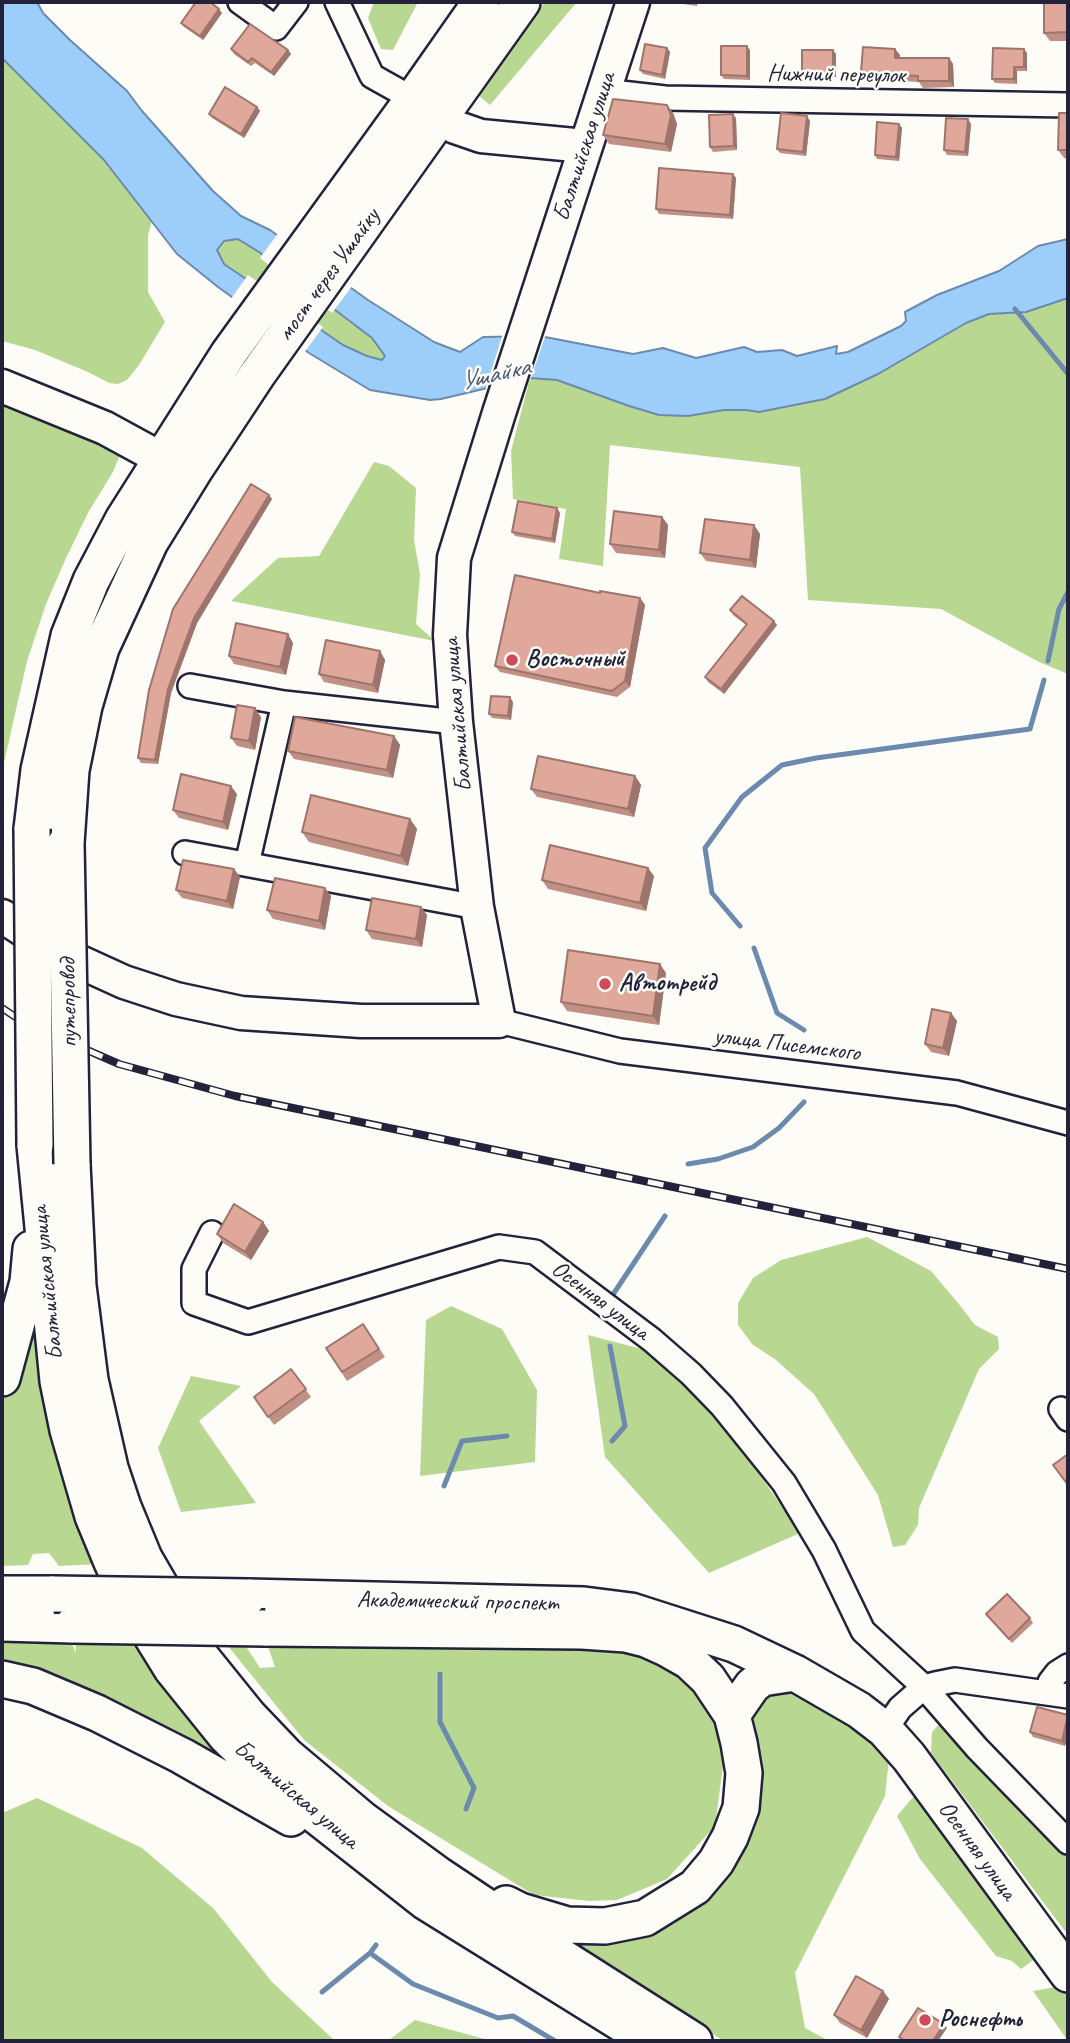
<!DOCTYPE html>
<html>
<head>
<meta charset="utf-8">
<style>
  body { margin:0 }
  #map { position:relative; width:1070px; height:2043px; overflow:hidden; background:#fdfcf7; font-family:Caveat,sans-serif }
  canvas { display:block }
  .frame { position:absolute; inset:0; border:4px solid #22223b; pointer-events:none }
</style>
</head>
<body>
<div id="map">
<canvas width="1070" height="2043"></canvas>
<div class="frame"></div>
</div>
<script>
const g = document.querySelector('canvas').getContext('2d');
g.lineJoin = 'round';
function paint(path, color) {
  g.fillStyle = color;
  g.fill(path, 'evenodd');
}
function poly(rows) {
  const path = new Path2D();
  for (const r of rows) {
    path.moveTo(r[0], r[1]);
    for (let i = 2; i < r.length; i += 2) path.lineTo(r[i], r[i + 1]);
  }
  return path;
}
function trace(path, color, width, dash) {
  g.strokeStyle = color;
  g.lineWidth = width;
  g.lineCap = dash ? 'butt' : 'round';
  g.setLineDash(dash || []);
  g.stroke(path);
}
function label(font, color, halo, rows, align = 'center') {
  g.font = font + ' Caveat,sans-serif';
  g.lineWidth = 5;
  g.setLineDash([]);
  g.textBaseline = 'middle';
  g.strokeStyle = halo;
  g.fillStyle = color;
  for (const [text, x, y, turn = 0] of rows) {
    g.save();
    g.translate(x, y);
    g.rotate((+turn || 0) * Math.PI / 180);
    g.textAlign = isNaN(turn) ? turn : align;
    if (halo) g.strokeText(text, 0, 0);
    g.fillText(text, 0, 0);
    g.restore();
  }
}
paint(poly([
  [374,2,418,2,393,50,381,49,368,18],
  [545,2,577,2,490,105,477,94],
  [2,58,104,160,152,220,148,236,148,292,165,322,139,365,127,380,118,384,109,383,88,372,35,350,2,341],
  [238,239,259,252,372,338,385,356,382,360,367,356,343,345,224,264,217,250,224,241],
  [1068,298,1068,674,1039,662,941,609,808,600,800,467,610,445,603,566,559,559,566,509,513,499,511,451,530,378,557,380,688,416,724,410,746,410,759,412,825,399,878,374,966,323,989,314,1026,312],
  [2,400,92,431,120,455,113,472,89,511,66,558,46,604,27,661,3,767],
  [374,462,389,466,416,488,414,540,420,574,416,624,435,641,231,601,278,558,319,556],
  [867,1237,931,1271,958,1303,975,1325,998,1337,999,1349,979,1369,919,1508,918,1525,905,1545,893,1547,878,1495,814,1394,776,1360,752,1344,738,1325,738,1303,753,1278,781,1260],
  [37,1292,99,1564,59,1566,49,1553,33,1554,28,1565,2,1566,2,1377],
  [451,1306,502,1329,537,1390,535,1462,420,1476,426,1320],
  [588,1335,653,1352,717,1413,800,1533,709,1573,605,1457],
  [191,1376,241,1386,199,1421,256,1503,181,1512,158,1448],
  [2,1628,67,1633,76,1653,75,1634,134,1637,241,1766,175,1730,97,1692,2,1660],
  [265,1638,620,1643,683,1670,708,1706,721,1734,723,1766,715,1826,667,1879,617,1900,589,1901,534,1895,388,1806,304,1740,228,1646,243,1642,260,1668,275,1667],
  [768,1685,799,1687,890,1750,885,1796,795,1973,805,2028,829,2041,724,2041,535,1925,616,1935,718,1870,748,1724],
  [945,1718,1068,1852,1068,1935,931,1753,932,1732],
  [918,1791,1036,1958,1021,1969,1012,1961,996,1956,920,1859,897,1816],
  [37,1798,142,1848,214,1909,272,1982,335,2041,2,2041,2,1813],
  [1061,1986,1068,1997,1068,2041,1033,1991],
  [415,2020,492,2041,388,2041]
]), '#b8d892');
const water = poly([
  [2,2,37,2,43,13,70,40,127,91,142,111,213,191,241,216,270,230,368,300,434,342,460,352,483,337,540,336,633,354,663,348,696,358,744,347,757,352,782,350,797,356,837,346,836,354,848,352,901,326,906,321,905,312,937,295,999,271,1038,246,1068,239,1068,298,1026,312,989,314,966,323,878,374,825,399,759,412,746,410,724,410,688,416,659,415,629,406,557,380,530,378,441,399,430,400,370,390,309,353,218,287,177,254,104,160,2,58,2,2],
  [238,239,259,252,372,338,385,356,382,360,367,356,343,345,224,264,217,250,224,241,238,239]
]);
paint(water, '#9dcefa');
trace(water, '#6c89ae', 2);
paint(poly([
  [279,232,353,285,332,313,260,258],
  [248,275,323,327,304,353,230,300],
  [540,332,546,334,530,381,485,391,503,333]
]), '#fdfcf7');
trace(poly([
  [1015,309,1068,374],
  [1048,661,1059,609,1068,592],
  [740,926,712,893,705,848,742,797,782,765,816,758,1030,729,1044,680],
  [754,948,777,1013,804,1030],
  [688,1164,718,1159,753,1147,779,1128,804,1102],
  [612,1296,665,1216],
  [610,1346,625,1426,612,1441],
  [444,1486,462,1441,507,1436],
  [440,1674,440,1722,474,1788,466,1809],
  [370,1953,413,1984,498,2018,513,2016,555,2041],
  [322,1992,370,1953,376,1945]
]), '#6c89ae', 5);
const street = poly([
  [240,2,276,28,296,2],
  [337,2,372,76,413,99],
  [603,91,665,98,1068,105],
  [190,686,284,703,456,722],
  [185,853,477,907],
  [247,864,284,703],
  [499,1021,620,1051,957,1093,1068,1123],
  [212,1233,194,1269,194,1303,248,1322,499,1247,535,1252,652,1340,691,1374,722,1406,784,1483,824,1550,863,1631,924,1687,977,1748,1068,1842],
  [1061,1409,1068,1419],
  [1048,1692,1050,1682,1057,1673,1068,1666],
  [885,1730,900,1708,924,1687,935,1684,955,1680,1068,1696]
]);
const secondary = poly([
  [442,117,455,127,481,136,585,146],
  [2,386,105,428,160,458],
  [2,916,56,951,124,982,176,999,241,1013,361,1021,499,1021,477,907,456,722,450,635,454,558,499,413,633,2]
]);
const primary = poly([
  [32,829,39,770,69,636,91,581,123,520,229,353,413,99,481,2],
  [66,843,71,770,84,706,101,648,150,542,195,469,257,375,522,2],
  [35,1145,58,1381,68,1430,93,1516,112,1562,130,1601,172,1669,226,1736,272,1781,426,1902,650,2041],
  [72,1164,78,1286,90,1380,110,1468,123,1507,144,1558,202,1658,248,1715,287,1756,363,1820,437,1874,554,1952,694,2041],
  [2,1378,28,1282,31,1249],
  [2,1594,54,1594],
  [248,1597,584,1605,631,1611,734,1644,795,1673,859,1710,885,1730,909,1757,1068,1974],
  [2,1623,73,1625],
  [265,1628,582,1631,626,1634,646,1639,666,1648,689,1661,708,1679,732,1715,739,1743,744,1773,741,1808,730,1837,716,1862,695,1887,645,1918,605,1926,567,1925,520,1911,506,1904],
  [2,1679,33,1686,97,1713,182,1756,291,1818],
  [732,1715,752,1686,762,1678,795,1673]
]);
trace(street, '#22223b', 28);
trace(secondary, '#22223b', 37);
trace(primary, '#22223b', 40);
trace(street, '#fdfcf7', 23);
trace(secondary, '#fdfcf7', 32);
trace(primary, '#fdfcf7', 35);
const rail = poly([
  [2,1008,23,1022,119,1064,235,1096,1068,1269]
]);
trace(rail, '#22223b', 8);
trace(rail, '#fdfcf7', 5, [16]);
const primaryBridge = poly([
  [32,829,35,1145],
  [66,843,72,1164],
  [54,1594,248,1597],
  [73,1625,265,1628]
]);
trace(primaryBridge, '#22223b', 40, []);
trace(primaryBridge, '#fdfcf7', 35);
paint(poly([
  [669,2,698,2,697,6],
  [1068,2,1068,41,1050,41,1044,33],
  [222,13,203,40,184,27,181,23],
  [667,48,670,52,665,79,643,74,640,70],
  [231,49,288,50,291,54,274,76,255,63,251,66,234,54],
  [895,49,900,55,900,58,949,58,953,64,954,87,923,88,919,82,866,79,861,72],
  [750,50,750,80,724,79,721,75],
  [1027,53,1027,71,1017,71,1017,84,995,83,992,79],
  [836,54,836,77,805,77,802,73],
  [667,105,673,113,677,124,671,152,609,144,603,135],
  [257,107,260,111,244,138,212,118,209,114],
  [1068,113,1068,159,1064,158,1058,150],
  [736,118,737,150,713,152,710,147],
  [810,121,806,156,780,153,777,149],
  [899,124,902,128,899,161,877,159,875,155],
  [971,124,968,156,947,155,944,150],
  [733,174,736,178,733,219,659,214,656,209],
  [269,495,272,499,197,623,171,693,158,764,141,763,138,758,149,690],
  [560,513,555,543,515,536,512,532],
  [662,517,668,525,665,558,616,553,610,544],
  [754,525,760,534,756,568,706,561,700,553],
  [600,593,640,598,645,605,630,687,617,697,500,672,495,666],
  [730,610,777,625,724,694,708,682,705,677,746,625,733,615],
  [293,643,286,675,234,664,229,656],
  [380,651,385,660,378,693,324,682,319,674],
  [513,702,511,720,492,718,489,714],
  [261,717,255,750,237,746,231,738],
  [394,736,400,745,393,778,294,759,288,751],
  [635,776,641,785,634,817,537,797,531,789],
  [237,794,228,830,179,818,173,810],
  [410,819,417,829,408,866,309,842,302,832],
  [234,869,240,877,233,909,182,898,176,890],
  [654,876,646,911,548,889,542,880],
  [325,888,331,896,325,930,273,919,267,910],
  [421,907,427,915,422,947,372,939,366,930],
  [666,973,659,1025,567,1011,561,1002],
  [951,1013,957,1021,949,1056,931,1052,925,1044],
  [263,1222,269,1231,251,1260,223,1243,217,1234],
  [363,1324,385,1357,347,1381,326,1348],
  [291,1369,311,1397,274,1425,254,1397],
  [986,1614,1030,1618,1033,1623,1012,1643],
  [1068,1715,1068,1733,1065,1746,1033,1737,1030,1732],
  [883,1991,889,1999,867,2038,840,2023,834,2015]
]), '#c19085');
paint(poly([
  [219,9,222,13,203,40,200,36],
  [747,46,750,50,750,80,747,76],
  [667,48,670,52,665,79,662,75],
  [895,49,900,55,899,65,895,58],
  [1024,49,1027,53,1027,71,1024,67],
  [288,50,291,54,274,76,271,72],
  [833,50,836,54,836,77,833,73],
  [949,58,953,64,954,87,949,81],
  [1014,67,1017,71,1017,84,1014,79],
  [667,105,673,113,677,124,671,152,665,144],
  [257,107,260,111,244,138,241,134],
  [733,114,736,118,737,150,734,146],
  [807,116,810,121,806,156,803,152],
  [968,119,971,124,968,156,965,152],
  [899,124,902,128,899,161,896,157],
  [733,174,736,178,733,219,730,215],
  [269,495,272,499,197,623,171,693,158,764,155,760,168,689,194,618],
  [557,508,560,513,555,543,552,539],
  [662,517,668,525,665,558,659,550],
  [754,525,760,534,756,568,750,560],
  [640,598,645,605,630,687,625,681],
  [774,621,777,625,724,694,721,689],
  [288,634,293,643,286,675,280,667],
  [380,651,385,660,378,693,373,685],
  [510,697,513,702,511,720,508,716],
  [255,708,261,717,255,750,249,741],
  [394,736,400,745,393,778,387,770],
  [635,776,641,785,634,817,628,809],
  [231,786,237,794,228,830,223,822],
  [410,819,417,829,408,866,401,856],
  [648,868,654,876,646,911,640,903],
  [234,869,240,877,233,909,227,901],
  [325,888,331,896,325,930,319,921],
  [421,907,427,915,422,947,416,939],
  [660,964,666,973,659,1025,653,1016],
  [951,1013,957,1021,949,1056,943,1048],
  [263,1222,269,1231,251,1260,245,1252],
  [1068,1718,1068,1733,1065,1746,1062,1741],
  [883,1991,889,1999,867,2038,861,2030],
  [944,2024,947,2028,938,2041,933,2041]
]), '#9d756c');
const building = poly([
  [196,2,210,2,219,9,200,36,181,23,196,2],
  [1044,2,1068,2,1068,32,1044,33,1044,2],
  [250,24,288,50,271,72,252,58,248,62,231,49,250,24],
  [645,44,667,48,662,75,640,70,645,44],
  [721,46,747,46,747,76,721,75,721,46],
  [863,47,895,49,895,58,949,58,949,81,918,81,918,76,861,72,863,47],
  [993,48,1024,49,1024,67,1014,67,1014,79,992,79,993,48],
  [802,50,833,50,833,73,802,73,802,50],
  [225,87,257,107,241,134,209,114,225,87],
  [613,99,667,105,671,115,665,144,603,135,613,99],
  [781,113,807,116,803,152,777,149,781,113],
  [1059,113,1068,113,1068,150,1058,150,1059,113],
  [733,114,734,146,710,147,709,115,733,114],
  [946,118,968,119,965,152,944,150,946,118],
  [877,122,899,124,896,157,875,155,877,122],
  [659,168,733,174,730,215,656,209,659,168],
  [251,484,269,495,194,618,168,689,155,760,138,758,149,690,173,609,251,484],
  [518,501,557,508,552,539,512,532,518,501],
  [614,511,662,517,659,550,610,544,614,511],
  [705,519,754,525,750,560,700,553,705,519],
  [515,575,600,593,600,591,640,598,625,681,612,691,495,666,515,575],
  [742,596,774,621,721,689,705,677,747,624,730,610,742,596],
  [236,623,288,634,280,667,229,656,236,623],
  [326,640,380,651,373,685,319,674,326,640],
  [491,696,510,697,508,716,489,714,491,696],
  [237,705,255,708,249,741,231,738,237,705],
  [295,717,394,736,387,770,288,751,295,717],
  [538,756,635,776,628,809,531,789,538,756],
  [181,774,231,786,223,822,173,810,181,774],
  [311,795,410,819,401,856,302,832,311,795],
  [550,845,648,868,640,903,542,880,550,845],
  [183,860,234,869,227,901,176,890,183,860],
  [275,878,325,888,319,921,267,910,275,878],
  [372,898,421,907,416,939,366,930,372,898],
  [568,950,660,964,653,1016,561,1002,568,950],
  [932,1009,951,1013,943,1048,925,1044,932,1009],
  [234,1204,263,1222,245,1252,217,1234,234,1204],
  [363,1324,379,1349,342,1372,326,1348,363,1324],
  [291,1369,306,1389,268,1417,254,1397,291,1369],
  [1068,1454,1068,1485,1053,1465,1068,1454],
  [1007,1594,1030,1618,1009,1639,986,1614,1007,1594],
  [1037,1707,1068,1715,1062,1741,1030,1732,1037,1707],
  [856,1976,883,1991,861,2030,834,2015,856,1976],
  [918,2008,944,2024,933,2041,905,2041,899,2037,918,2008]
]);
paint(building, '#e0a79b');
trace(building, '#9d756c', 2);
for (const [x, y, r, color] of [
  [512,660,7,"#d1495b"],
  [605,984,7,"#d1495b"],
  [925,2020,7,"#d1495b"]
]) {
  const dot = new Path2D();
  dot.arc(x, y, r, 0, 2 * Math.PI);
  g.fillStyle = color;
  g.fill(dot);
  trace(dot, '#fdfcf7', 2.5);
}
label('24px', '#22223b', '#fdfcf7', [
  ["Нижний переулок",836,75,1],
  ["Балтийская улица",585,147,-72],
  ["мост через Ушайку",329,275,-54],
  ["Балтийская улица",458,715,-95],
  ["путепровод",69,1003,-91],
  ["улица Писемского",787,1045,7],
  ["Балтийская улица",48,1283,-96],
  ["Осенняя улица",600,1301,37],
  ["Академический проспект",458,1602,1],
  ["Балтийская улица",296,1795,40],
  ["Осенняя улица",977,1851,54]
]);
label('bold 24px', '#22223b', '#fdfcf7', [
  ["Восточный",526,660],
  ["Автотрейд",619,984],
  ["Роснефть",939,2020]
], 'left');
label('italic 26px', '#475674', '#fdfcf7', [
  ["Ушайка",495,375,-13]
]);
</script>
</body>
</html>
